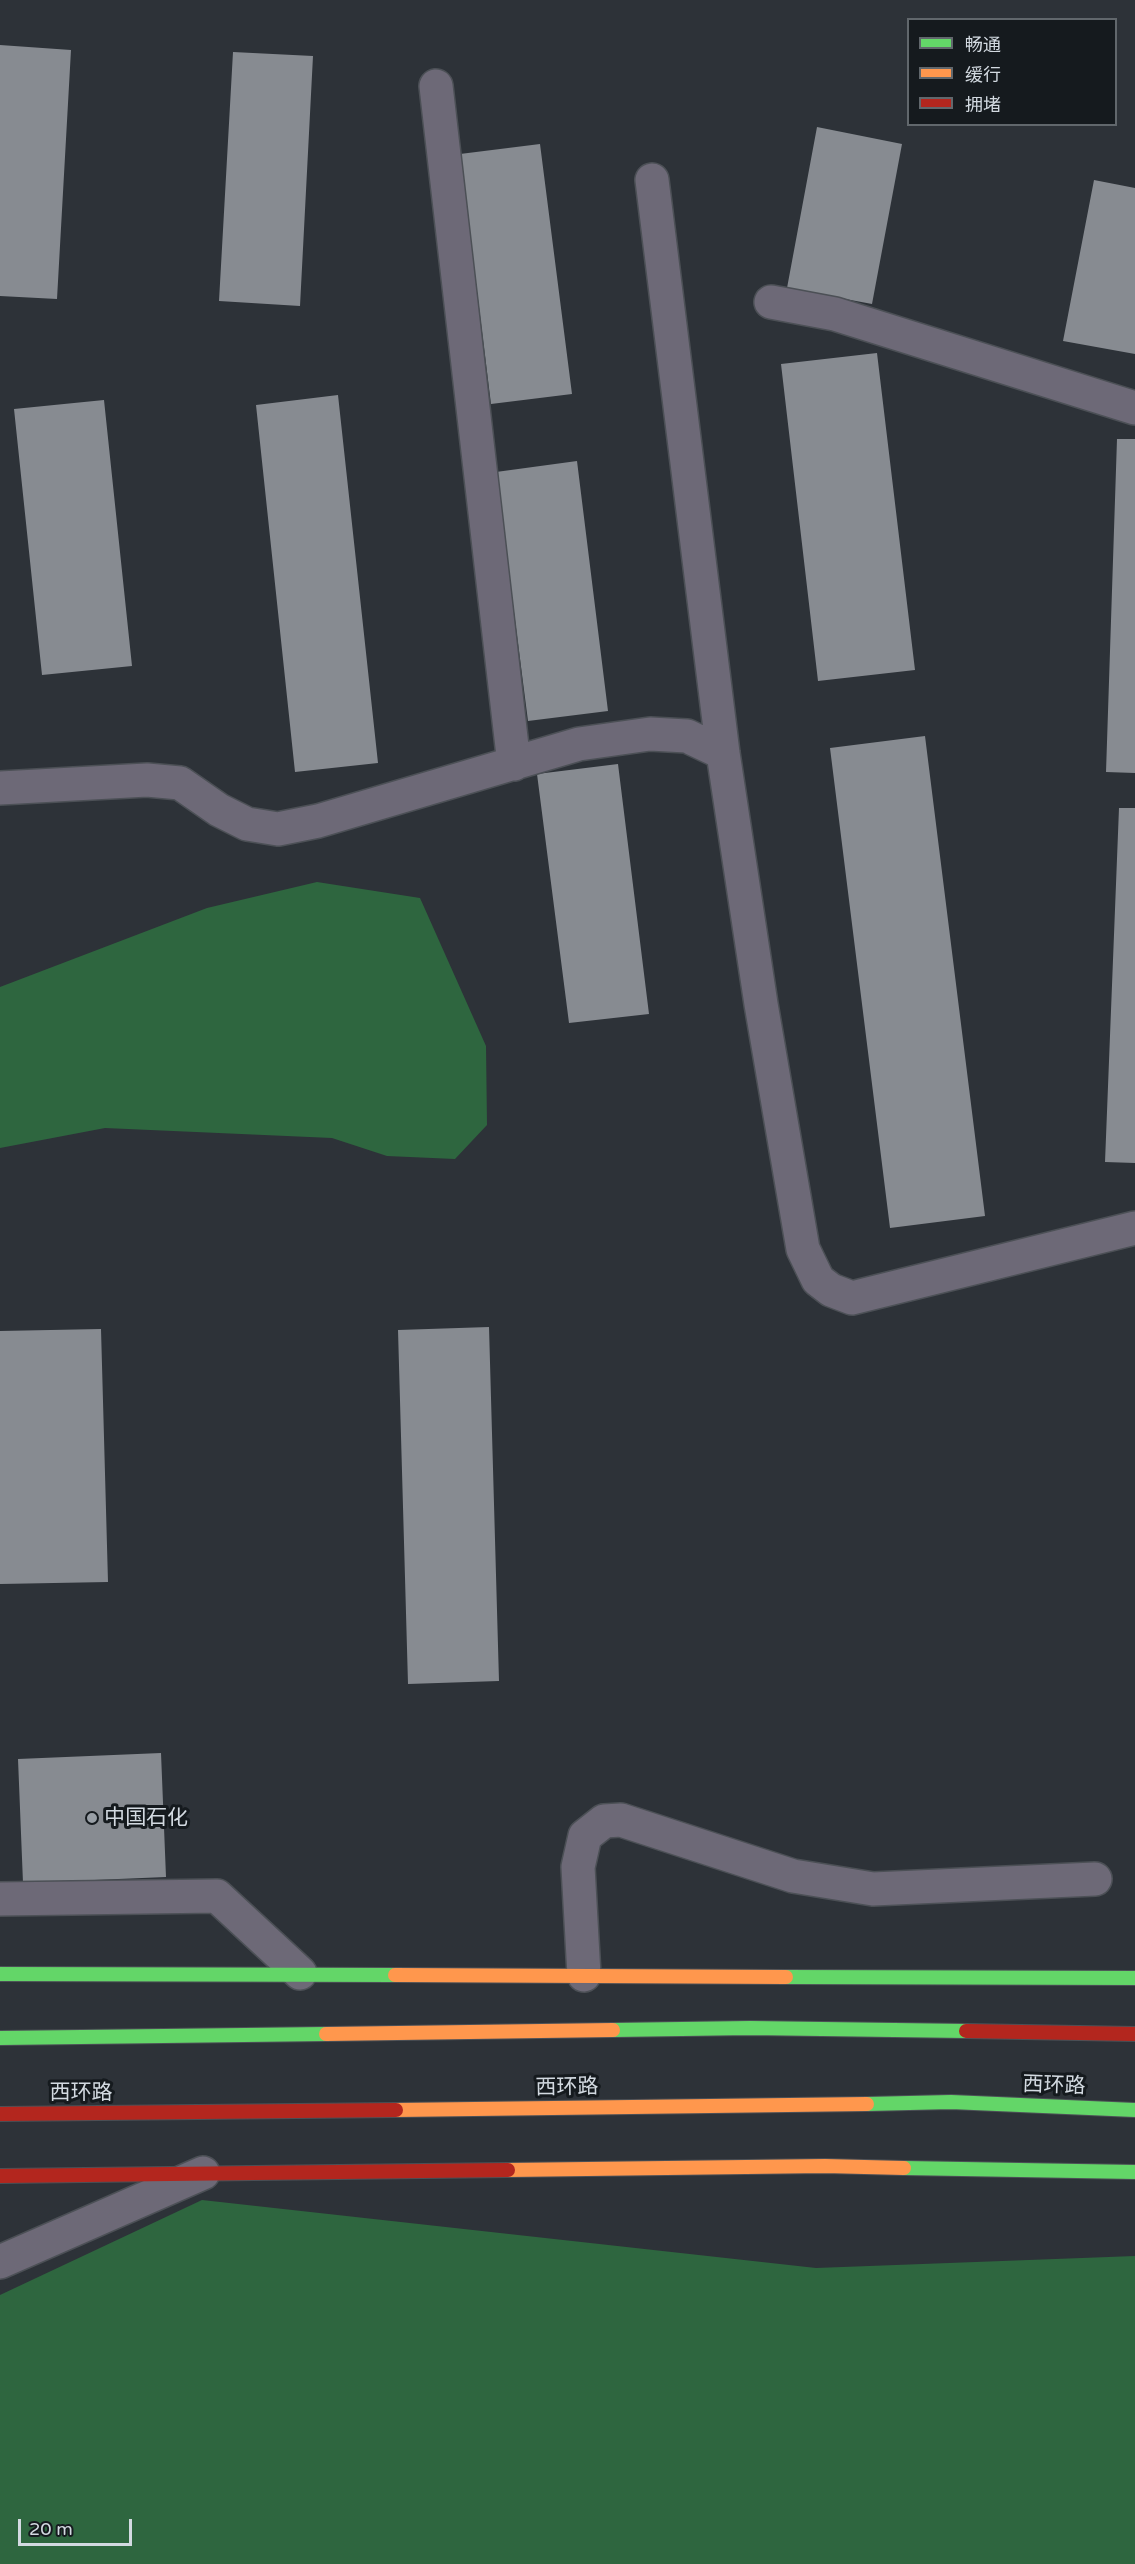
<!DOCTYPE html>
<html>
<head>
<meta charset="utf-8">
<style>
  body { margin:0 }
  #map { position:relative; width:1135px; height:2564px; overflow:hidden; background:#2d3238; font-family:"Varela Round","Noto Sans SC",sans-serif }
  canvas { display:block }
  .legend { position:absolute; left:907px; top:18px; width:210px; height:108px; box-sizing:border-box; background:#151a1e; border:2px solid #61676c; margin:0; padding:8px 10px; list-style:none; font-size:18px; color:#d3dae1 }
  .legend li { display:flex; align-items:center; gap:12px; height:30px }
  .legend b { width:30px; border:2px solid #61676c }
  .scale { position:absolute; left:18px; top:2519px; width:114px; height:27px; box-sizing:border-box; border:3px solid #d3dae1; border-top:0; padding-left:8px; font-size:18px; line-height:21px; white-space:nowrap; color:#d3dae1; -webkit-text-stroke:4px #151a1e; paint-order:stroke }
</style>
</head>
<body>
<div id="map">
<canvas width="1135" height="2564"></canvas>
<ul class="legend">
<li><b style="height:8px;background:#63d668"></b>畅通</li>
<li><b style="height:8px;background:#ff974d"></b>缓行</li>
<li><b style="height:8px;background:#b3261e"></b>拥堵</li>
</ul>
<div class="scale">20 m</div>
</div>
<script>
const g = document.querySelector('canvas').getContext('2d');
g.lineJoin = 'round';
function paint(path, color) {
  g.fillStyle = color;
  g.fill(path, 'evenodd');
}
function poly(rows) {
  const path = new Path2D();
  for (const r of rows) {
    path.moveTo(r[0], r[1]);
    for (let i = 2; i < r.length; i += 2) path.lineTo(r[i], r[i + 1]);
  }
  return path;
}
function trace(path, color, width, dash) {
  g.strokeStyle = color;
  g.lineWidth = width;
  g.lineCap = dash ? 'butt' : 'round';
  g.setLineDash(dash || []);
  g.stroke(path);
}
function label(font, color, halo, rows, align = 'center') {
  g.font = font + ' "Varela Round","Noto Sans SC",sans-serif';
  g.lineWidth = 6;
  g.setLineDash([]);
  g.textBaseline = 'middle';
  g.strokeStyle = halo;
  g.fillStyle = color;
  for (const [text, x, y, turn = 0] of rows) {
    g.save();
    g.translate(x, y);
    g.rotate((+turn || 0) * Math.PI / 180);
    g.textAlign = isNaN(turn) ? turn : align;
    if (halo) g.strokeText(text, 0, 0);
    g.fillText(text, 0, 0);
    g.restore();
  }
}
paint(poly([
  [317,882,420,898,486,1046,487,1125,455,1159,387,1156,332,1138,105,1128,0,1148,0,987,207,908],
  [202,2200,816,2268,1135,2256,1135,2564,0,2564,0,2295]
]), '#2e663f');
paint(poly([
  [0,45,71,50,57,299,0,296],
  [233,52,313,56,300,306,219,301],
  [817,127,902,144,872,304,787,288],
  [540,144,572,394,491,404,460,154],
  [1094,180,1135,188,1135,354,1063,341],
  [877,353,915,670,818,681,781,364],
  [338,395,378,763,295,772,256,405],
  [104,400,132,666,42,675,14,409],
  [1117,439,1135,439,1135,773,1106,772],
  [577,461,608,711,528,721,496,472],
  [925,736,985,1216,890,1228,830,748],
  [618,764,649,1014,569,1023,537,774],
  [1119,808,1135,808,1135,1163,1105,1162],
  [489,1327,499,1681,408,1684,398,1330],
  [101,1329,108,1582,0,1584,0,1331],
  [161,1753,166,1877,23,1883,18,1759]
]), '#878b91');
const street = poly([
  [436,86,514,764],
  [652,180,723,753,761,1004,803,1249,818,1280,831,1290,852,1298,1135,1228],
  [771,302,835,314,1135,408],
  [0,788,147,780,180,783,219,810,247,824,278,829,318,821,579,744,650,734,687,736,723,753],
  [0,1899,217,1896,300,1973],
  [584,1975,578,1867,585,1836,604,1821,621,1820,793,1876,873,1889,1095,1879],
  [0,2262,203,2173]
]);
const fast = poly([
  [0,1974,395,1975],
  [786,1977,1135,1978],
  [613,2030,750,2028,966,2031],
  [0,2038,326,2034],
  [867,2104,951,2102,1135,2110],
  [904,2168,1135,2172]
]);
const slow = poly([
  [395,1975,786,1977],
  [326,2034,613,2030],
  [396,2110,867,2104],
  [508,2170,825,2166,904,2168]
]);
const jam = poly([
  [966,2031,1135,2034],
  [0,2114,396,2110],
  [0,2176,508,2170]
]);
trace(street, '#4c5056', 36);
trace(fast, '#4c5056', 16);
trace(slow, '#4c5056', 16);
trace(jam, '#4c5056', 16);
trace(street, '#6d6977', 33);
trace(fast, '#63d668', 14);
trace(slow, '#ff974d', 14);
trace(jam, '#b3261e', 14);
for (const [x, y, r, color] of [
  [92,1818,6,"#999fa6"]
]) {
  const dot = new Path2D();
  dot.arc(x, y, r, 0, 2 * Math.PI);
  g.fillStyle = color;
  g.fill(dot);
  trace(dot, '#151a1e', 2);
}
label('21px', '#d3dae1', '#151a1e', [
  ["中国石化",104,1818]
], 'left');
label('21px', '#d3dae1', '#151a1e', [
  ["西环路",1054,2086,2],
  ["西环路",567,2088,-1],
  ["西环路",81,2093]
]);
</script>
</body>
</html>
